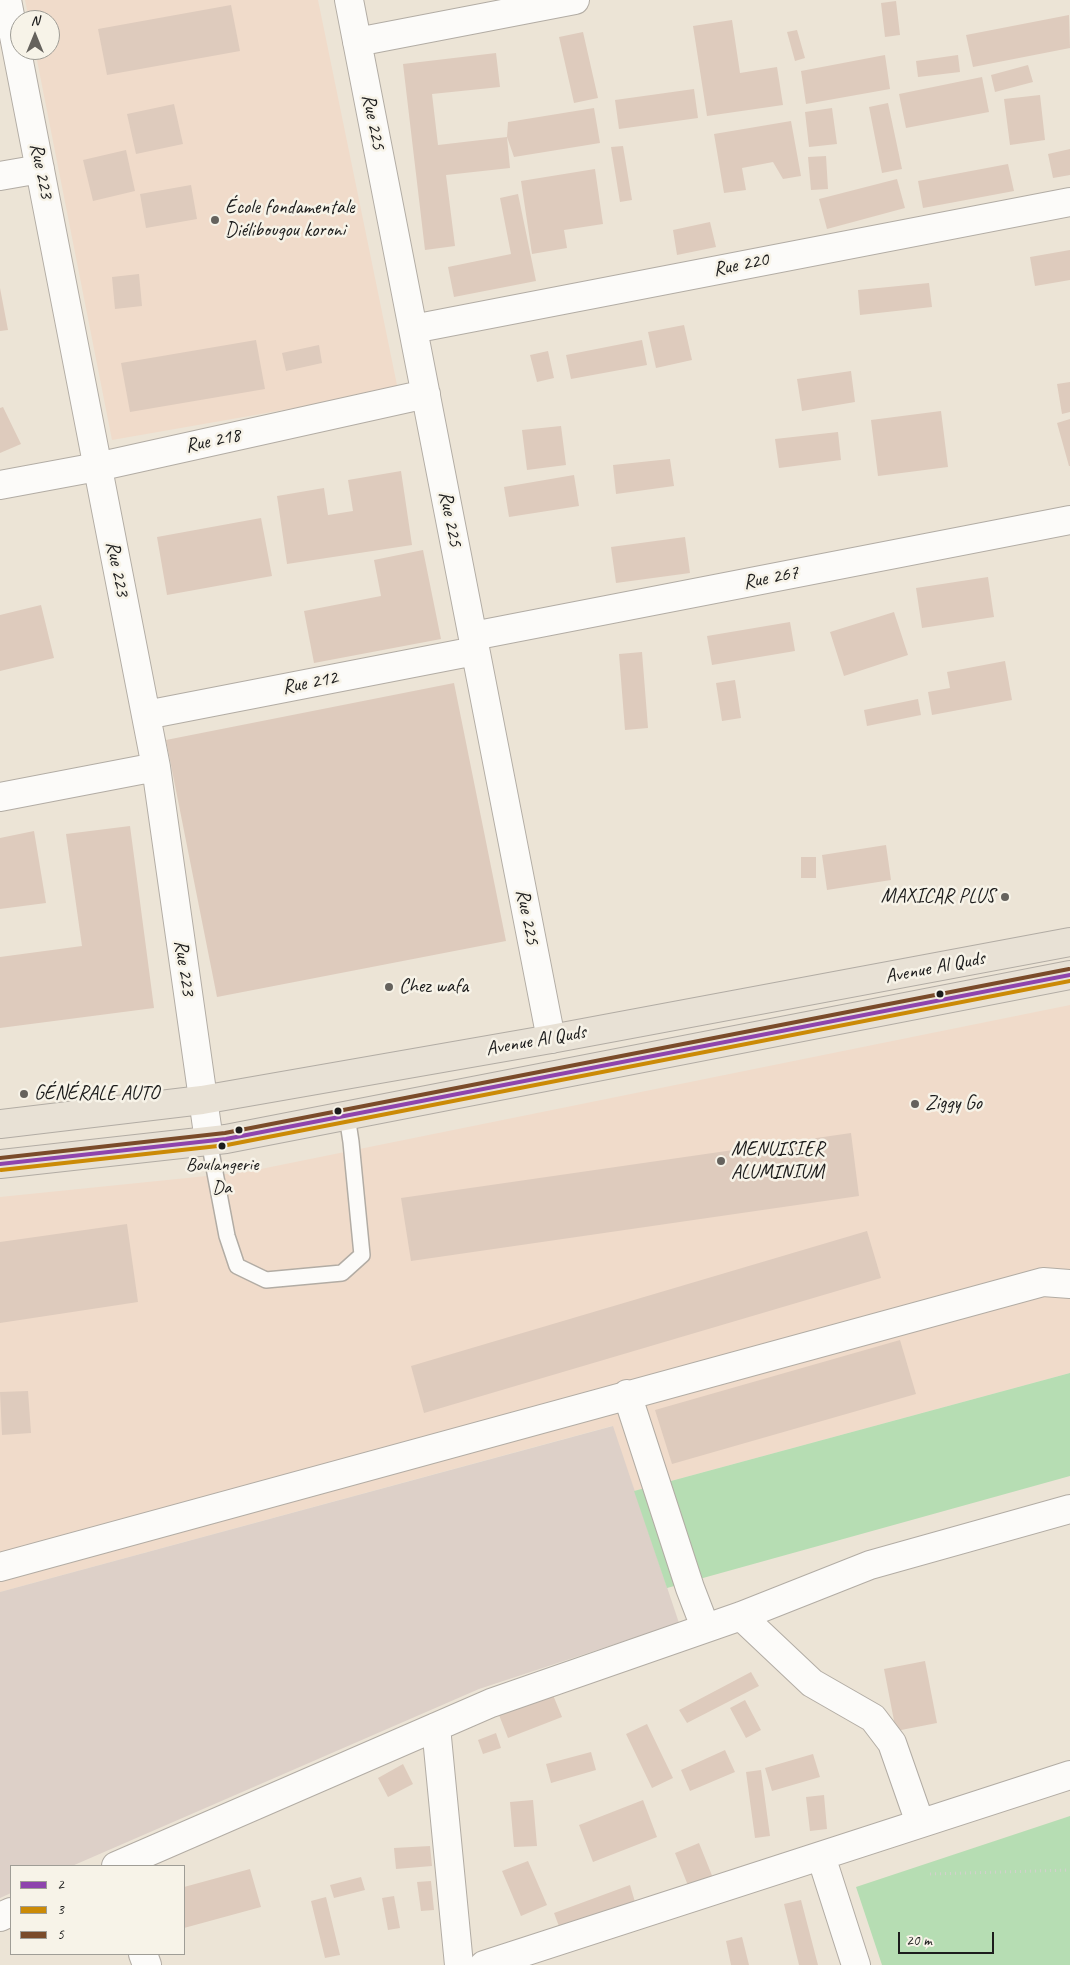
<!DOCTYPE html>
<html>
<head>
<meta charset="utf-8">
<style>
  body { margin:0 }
  #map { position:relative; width:1070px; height:1965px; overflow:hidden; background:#ece4d6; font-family:Caveat,sans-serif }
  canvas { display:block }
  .legend { position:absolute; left:10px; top:1865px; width:175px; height:90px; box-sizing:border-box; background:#f7f3e8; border:1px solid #9f9d96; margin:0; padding:6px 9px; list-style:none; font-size:15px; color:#1c1c1c }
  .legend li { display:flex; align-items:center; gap:10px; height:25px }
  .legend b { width:25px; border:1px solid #9f9d96 }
  .north { position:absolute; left:10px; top:10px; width:50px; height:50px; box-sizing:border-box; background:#f7f3e8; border:1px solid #9f9d96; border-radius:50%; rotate:0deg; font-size:14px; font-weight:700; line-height:20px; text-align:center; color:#1c1c1c }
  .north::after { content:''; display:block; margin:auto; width:18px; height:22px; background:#65625d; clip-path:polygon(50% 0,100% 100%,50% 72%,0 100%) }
  .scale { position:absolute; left:898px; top:1932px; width:96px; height:22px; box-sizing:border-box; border:2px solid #1c1c1c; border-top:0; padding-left:6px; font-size:15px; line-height:18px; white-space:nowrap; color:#1c1c1c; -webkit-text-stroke:4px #f7f3e8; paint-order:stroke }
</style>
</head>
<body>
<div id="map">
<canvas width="1070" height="1965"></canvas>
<ul class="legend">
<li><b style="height:6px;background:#8e44ad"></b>2</li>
<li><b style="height:6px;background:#cb8a06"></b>3</li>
<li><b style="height:6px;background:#7a4b2a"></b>5</li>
</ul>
<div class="north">N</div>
<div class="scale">20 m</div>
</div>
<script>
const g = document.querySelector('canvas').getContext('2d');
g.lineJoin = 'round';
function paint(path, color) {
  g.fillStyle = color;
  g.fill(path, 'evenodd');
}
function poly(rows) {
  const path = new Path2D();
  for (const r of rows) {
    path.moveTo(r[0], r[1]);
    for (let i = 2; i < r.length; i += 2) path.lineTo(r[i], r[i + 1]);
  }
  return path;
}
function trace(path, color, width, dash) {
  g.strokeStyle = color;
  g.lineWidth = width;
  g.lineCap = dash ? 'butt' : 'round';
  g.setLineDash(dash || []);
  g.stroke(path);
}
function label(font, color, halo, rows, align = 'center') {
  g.font = font + ' Caveat,sans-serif';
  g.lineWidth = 5;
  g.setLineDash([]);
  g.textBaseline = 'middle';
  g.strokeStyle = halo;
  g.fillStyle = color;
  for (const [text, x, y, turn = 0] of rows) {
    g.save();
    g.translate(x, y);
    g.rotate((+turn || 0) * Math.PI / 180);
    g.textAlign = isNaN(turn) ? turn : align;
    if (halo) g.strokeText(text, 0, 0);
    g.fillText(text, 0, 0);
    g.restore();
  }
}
paint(poly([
  [25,0,318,0,398,390,112,440,35,50,50,50,50,20,29,20],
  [1070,1005,1070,1373,634,1491,612,1426,0,1592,0,1197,246,1172]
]), '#f0dbca');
paint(poly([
  [613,1426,679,1623,479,1689,72,1866,11,1866,11,1893,0,1898,0,1592]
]), '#ddd0c8');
paint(poly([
  [1070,1373,1070,1476,667,1588,634,1491],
  [1070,1816,1070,1965,882,1965,856,1887]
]), '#b6ddb3');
paint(poly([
  [896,1,900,35,885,37,881,3],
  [231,5,240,51,107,75,98,29],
  [1069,15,1070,48,973,67,966,35],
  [732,20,740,73,777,67,783,105,707,116,693,26],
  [797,30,805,58,795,61,787,32],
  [583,32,598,98,574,103,559,37],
  [496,53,500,87,432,94,438,145,507,137,510,168,446,175,455,246,425,250,403,64],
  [885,55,890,89,806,104,801,71],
  [958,55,960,72,918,77,916,61],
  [1028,65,1033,82,995,92,991,75],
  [982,77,989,112,906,128,899,94],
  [694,89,698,118,619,129,615,100],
  [1040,95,1045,140,1010,145,1004,99],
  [888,103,902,169,882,173,869,107],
  [174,104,183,144,136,154,127,114],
  [594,108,600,143,514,157,507,137,508,122],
  [832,108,837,144,809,147,805,112],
  [791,121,801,176,783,179,773,162,742,168,746,190,724,193,714,134],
  [623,146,632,200,620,202,611,147],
  [1070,149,1070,175,1053,178,1048,154],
  [126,150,135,191,93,201,83,160],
  [826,156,828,189,811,190,808,157],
  [1008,164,1014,191,923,208,918,181],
  [595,169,603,224,564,230,567,248,532,254,521,181],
  [897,179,905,208,827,229,819,199],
  [191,185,197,219,146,228,140,194],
  [518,194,536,281,454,297,448,267,511,254,500,198],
  [710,222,716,247,677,255,673,230],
  [1070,250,1070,280,1035,286,1030,257],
  [139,274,142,306,115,309,112,277],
  [929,283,932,307,860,315,858,290],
  [0,288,8,330,0,331],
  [684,325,692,360,656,368,648,332],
  [256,340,265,389,130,412,121,363],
  [642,340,647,365,571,379,566,355],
  [319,345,322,363,286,371,282,353],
  [548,351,554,378,537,382,530,355],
  [851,371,855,402,802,411,797,379],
  [1070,382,1070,412,1062,414,1057,384],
  [3,407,21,444,0,453,0,408],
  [941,411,948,467,878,476,871,420],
  [1070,419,1070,466,1069,466,1057,423],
  [561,426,566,465,527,470,522,430],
  [838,432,841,460,779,468,775,439],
  [670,459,674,486,616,494,613,465],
  [401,471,412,545,287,564,277,496,324,488,328,515,353,511,348,480],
  [574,475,579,506,509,517,504,487],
  [261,518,272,576,167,595,157,537],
  [685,537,690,573,616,583,611,547],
  [423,550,441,639,314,663,304,611,381,596,374,560],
  [988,577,994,617,922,628,916,588],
  [41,605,54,658,0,671,0,615],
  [894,612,908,655,844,676,830,632],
  [790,622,795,651,712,665,707,636],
  [642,652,648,728,625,730,619,654],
  [1005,661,1012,700,932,715,928,692,950,688,947,672],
  [735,680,741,718,722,721,716,683],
  [454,683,506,941,217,997,166,740],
  [918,699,921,715,867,726,864,710],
  [130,826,154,1008,0,1028,0,957,82,946,66,834],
  [34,831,46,903,0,909,0,838],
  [886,845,891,880,827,890,822,855],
  [801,857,816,857,816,878,801,878],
  [851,1133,859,1196,411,1261,401,1198],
  [127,1224,138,1302,0,1323,0,1242],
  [867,1231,881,1278,424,1413,411,1366],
  [900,1340,916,1394,672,1464,655,1410],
  [28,1391,31,1433,2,1435,0,1392],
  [925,1661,937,1723,896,1731,884,1669],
  [751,1672,759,1686,687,1723,679,1710],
  [553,1695,562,1717,508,1738,499,1715],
  [745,1700,761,1730,746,1738,730,1708],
  [647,1724,673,1778,652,1788,626,1734],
  [496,1733,501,1748,483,1754,478,1740],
  [725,1750,735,1772,690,1791,681,1770],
  [591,1752,596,1770,551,1783,546,1764],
  [813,1754,820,1777,772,1791,765,1768],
  [403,1764,413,1784,388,1797,378,1778],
  [761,1770,770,1836,755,1838,746,1772],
  [824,1795,827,1829,810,1831,806,1797],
  [533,1800,537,1846,514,1847,510,1802],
  [643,1800,657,1837,593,1862,579,1825],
  [699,1843,713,1878,689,1888,675,1853],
  [430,1846,432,1866,396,1869,394,1848],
  [528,1861,547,1905,521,1916,502,1871],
  [250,1869,261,1907,184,1928,184,1887],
  [361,1877,365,1890,334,1898,330,1885],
  [431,1881,434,1910,421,1911,417,1882],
  [630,1885,635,1902,560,1929,554,1913],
  [394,1896,400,1928,388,1930,382,1898],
  [326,1897,340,1955,325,1958,311,1901],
  [801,1900,818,1965,799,1965,784,1904],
  [742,1937,749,1965,731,1965,726,1941]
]), '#decbbd');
const lane = poly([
  [209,1141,227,1236,237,1266,266,1280,342,1273,362,1255,351,1142,347,1116]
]);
const street = poly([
  [7,0,156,767,209,1141],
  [349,0,551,1039],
  [357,42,575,0],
  [0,176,40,169],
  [413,329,1070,202],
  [0,485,97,467,426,394],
  [473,636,1070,520],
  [146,715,475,651],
  [0,797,156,767],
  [627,1394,690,1588,705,1627],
  [0,1567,1043,1282,1070,1284],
  [741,1616,812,1683,873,1718,892,1743,920,1823],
  [436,1727,459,1965],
  [821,1856,856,1965],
  [116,1866,491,1703,741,1616,870,1565,1070,1509],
  [0,1917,11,1912],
  [143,1954,147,1965],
  [484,1965,1070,1775]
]);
const primary = poly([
  [0,1124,202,1100,551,1039,1070,942],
  [0,1164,226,1139,1070,975]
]);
trace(lane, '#b2aca4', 18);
trace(street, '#b2aca4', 30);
trace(primary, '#b2aca4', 30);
trace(poly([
  [930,1874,1070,1870]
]), '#d2d0cc', 3, [1, 4]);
trace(lane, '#fcfbf9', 15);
trace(street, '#fcfbf9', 28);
trace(primary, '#e8e1d5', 28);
trace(poly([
  [0,1164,226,1139,1070,975]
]), '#8e44ad', 4);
trace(poly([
  [1,1170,227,1145,1070,981]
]), '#cb8a06', 4);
trace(poly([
  [0,1158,225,1133,1069,969]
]), '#7a4b2a', 4);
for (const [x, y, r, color] of [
  [215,220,5,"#65625d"],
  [1005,897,5,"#65625d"],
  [389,987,5,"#65625d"],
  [940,994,4.5,"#1c1c1c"],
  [24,1094,5,"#65625d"],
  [915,1104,5,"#65625d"],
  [338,1111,4.5,"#1c1c1c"],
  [239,1130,4.5,"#1c1c1c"],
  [222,1146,4.5,"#1c1c1c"],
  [721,1161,5,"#65625d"]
]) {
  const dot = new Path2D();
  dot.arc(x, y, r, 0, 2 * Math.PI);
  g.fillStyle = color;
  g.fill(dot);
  trace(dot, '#f7f3e8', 2);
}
label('19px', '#1c1c1c', '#f7f3e8', [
  ["Boulangerie",222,1165],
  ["Da",222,1188]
]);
label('20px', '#1c1c1c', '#f7f3e8', [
  ["Rue 225",373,122,79],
  ["Rue 223",41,171,79],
  ["Rue 220",741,265,-11],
  ["Rue 218",213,441,-12],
  ["Rue 225",450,519,79],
  ["Rue 223",117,569,79],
  ["Rue 267",771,578,-11],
  ["Rue 212",310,683,-11],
  ["Rue 225",527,917,79],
  ["Rue 223",184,968,82],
  ["Avenue Al Quds",935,968,-11],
  ["Avenue Al Quds",536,1041,-10]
]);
label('20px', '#1c1c1c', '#f7f3e8', [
  ["École fondamentale",225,208],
  ["Diélibougou koroni",225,231],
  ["MAXICAR PLUS",995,897,"right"],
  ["Chez wafa",399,987],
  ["GÉNÉRALE AUTO",34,1094],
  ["Ziggy Go",925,1104],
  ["MENUISIER",731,1150],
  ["ALUMINIUM",731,1173]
], 'left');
</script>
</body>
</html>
